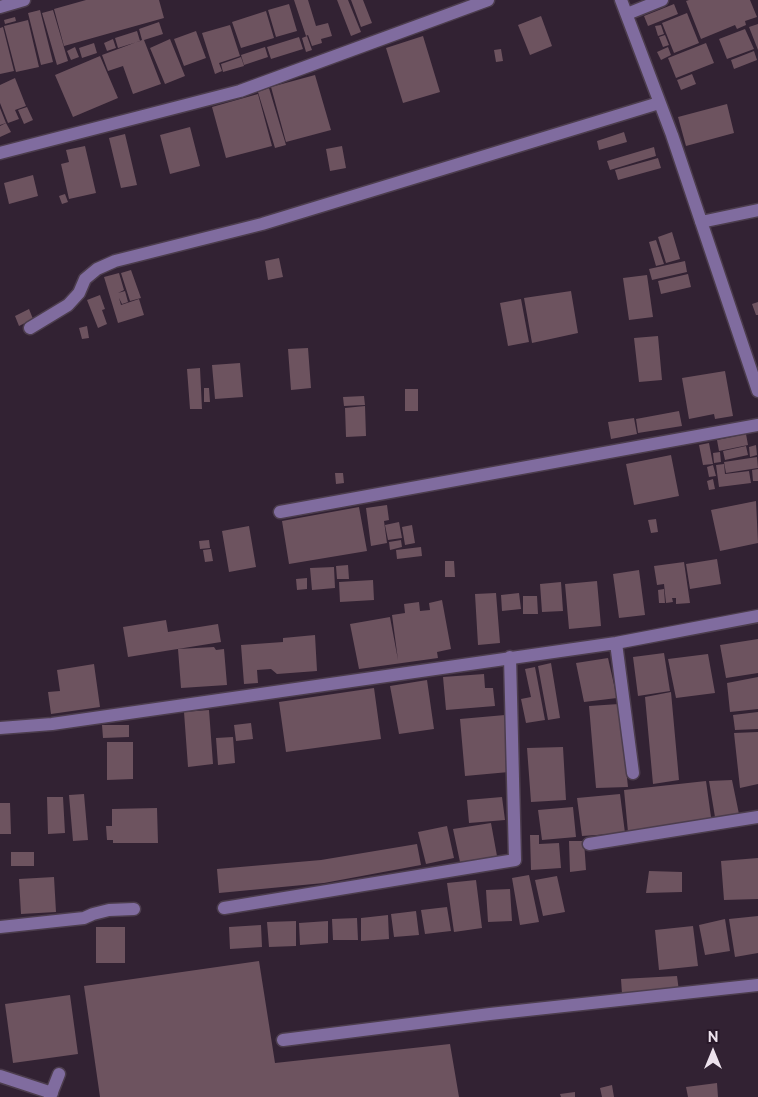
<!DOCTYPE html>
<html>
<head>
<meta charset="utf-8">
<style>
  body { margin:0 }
  #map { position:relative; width:758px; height:1097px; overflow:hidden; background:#322233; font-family:Raleway,sans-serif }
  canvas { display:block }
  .north { position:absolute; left:688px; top:1027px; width:50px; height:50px; -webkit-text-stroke:4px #281829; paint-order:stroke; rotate:0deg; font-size:14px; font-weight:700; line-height:20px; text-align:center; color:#ede2ed }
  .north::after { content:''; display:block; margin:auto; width:18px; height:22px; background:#ede2ed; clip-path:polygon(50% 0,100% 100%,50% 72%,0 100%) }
</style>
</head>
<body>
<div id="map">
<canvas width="758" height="1097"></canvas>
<div class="north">N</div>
</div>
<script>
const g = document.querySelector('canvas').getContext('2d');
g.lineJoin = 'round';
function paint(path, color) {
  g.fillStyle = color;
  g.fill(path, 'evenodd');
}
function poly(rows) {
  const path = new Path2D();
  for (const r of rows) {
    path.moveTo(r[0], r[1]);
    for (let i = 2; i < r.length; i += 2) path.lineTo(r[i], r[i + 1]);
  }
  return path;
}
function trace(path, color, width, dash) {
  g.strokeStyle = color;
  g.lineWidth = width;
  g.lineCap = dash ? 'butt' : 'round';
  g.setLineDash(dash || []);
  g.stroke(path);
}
paint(poly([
  [86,0,159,0,164,18,64,46,54,9],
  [294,0,308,0,316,26,328,23,332,36,321,39,322,43,312,46,308,35,306,36],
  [337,0,348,0,361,32,351,36],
  [351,0,363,0,372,23,361,27],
  [689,0,750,0,757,17,745,21,746,25,737,29,735,25,701,39,686,1],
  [289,4,297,31,276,37,268,10],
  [674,4,678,14,648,26,644,16],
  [40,10,53,62,41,65,28,13],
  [53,10,68,61,57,65,42,13],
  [266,11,274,38,241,48,232,22],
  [687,13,699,43,674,53,662,23],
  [541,16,552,46,530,55,518,25],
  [15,17,16,21,5,24,4,20],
  [28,20,39,67,16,72,4,26],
  [159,22,163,34,144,40,161,84,133,94,123,66,108,71,102,55,142,40,139,29],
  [758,24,758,50,749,27],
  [230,25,240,56,219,63,222,71,215,74,202,33],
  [661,25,664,34,658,36,655,26],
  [3,27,14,71,0,74,0,28],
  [745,29,754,49,727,59,719,39],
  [137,31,140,41,118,48,115,38],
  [196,31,206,58,184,66,174,39],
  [665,35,669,45,663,47,659,37],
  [307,36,312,50,306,52,302,38],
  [423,36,440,92,403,103,386,48],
  [299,37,303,49,271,59,267,47],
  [113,39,116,48,107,51,104,43],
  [170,39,185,76,165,84,150,48],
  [94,43,97,53,82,58,79,48],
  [706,43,714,63,676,78,668,58],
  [75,47,79,57,71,60,67,51],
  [265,47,268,57,244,65,241,55],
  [668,47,671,55,661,60,657,52],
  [501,49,503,61,496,62,494,50],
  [754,51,757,60,734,69,731,60],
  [100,56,118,98,73,117,55,75],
  [241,57,244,66,223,72,221,64],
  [692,74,696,84,681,90,677,80],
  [315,75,331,130,286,142,271,87],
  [15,78,26,106,15,110,19,119,8,123,0,103,0,85],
  [269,88,286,145,275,148,258,92],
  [258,94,272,146,226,158,212,107],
  [727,104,734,133,686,146,678,117],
  [27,107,33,120,24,124,18,110],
  [0,108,6,123,0,125],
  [6,123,11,132,0,137,0,126],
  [190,127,200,166,170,174,160,135],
  [624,132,627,142,599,150,597,141],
  [125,134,137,185,121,188,109,138],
  [85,146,96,193,69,199,61,164,69,162,66,150],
  [342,146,346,168,330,171,326,149],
  [654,147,656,156,610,170,607,161],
  [658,158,661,168,618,180,615,170],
  [33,175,38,196,9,204,4,183],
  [65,194,68,202,62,204,59,196],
  [672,232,680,259,666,263,658,237],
  [656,240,664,264,656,266,649,242],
  [279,258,283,277,268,280,265,261],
  [685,261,687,272,652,280,649,269],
  [131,270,141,298,130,301,121,273],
  [119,273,124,290,118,293,125,291,128,302,122,304,119,298,121,305,139,299,144,315,118,323,104,277],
  [688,274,691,287,661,294,658,281],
  [647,275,653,317,629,320,623,278],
  [571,291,578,333,532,343,524,298],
  [100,295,105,309,102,310,107,324,98,328,87,300],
  [521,299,529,342,508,346,500,303],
  [758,302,758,315,756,315,752,304],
  [29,309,33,319,19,326,15,316],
  [87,326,89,338,82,339,79,328],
  [658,336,662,380,639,382,634,338],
  [308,348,311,388,291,390,288,349],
  [240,363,243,397,215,399,212,365],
  [200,368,202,409,190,409,187,369],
  [725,371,733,416,715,419,714,414,689,419,682,378],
  [204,388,209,388,210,402,204,402],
  [405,389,418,389,418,411,405,411],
  [364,396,365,405,344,406,343,397],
  [365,406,366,436,346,437,345,408],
  [679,411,682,426,638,433,636,419],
  [634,418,637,434,611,439,608,422],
  [746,434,748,445,719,451,717,440],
  [709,443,713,464,703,465,699,445],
  [756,445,757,455,750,457,749,447],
  [746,446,748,455,725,460,723,451],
  [720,452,721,462,714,463,713,453],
  [671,455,679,496,634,505,626,464],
  [757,457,758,468,726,473,724,462],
  [724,464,725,474,749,471,751,483,719,487,716,465],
  [713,465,716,476,709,477,707,467],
  [758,469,758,481,753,481,752,470],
  [335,473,343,473,344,483,336,484],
  [713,479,715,489,709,490,707,481],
  [756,501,758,543,720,551,711,510],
  [387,505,389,520,384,521,387,543,371,546,366,508],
  [359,507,367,551,289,564,282,521],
  [656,519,658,532,651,533,648,520],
  [399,522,402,538,388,540,385,525],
  [412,525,415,543,405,545,402,527],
  [249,526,256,567,229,572,222,531],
  [209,540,210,548,200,549,199,541],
  [401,540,402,547,390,550,389,542],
  [421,547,422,556,397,559,396,550],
  [211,549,213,561,205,562,203,550],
  [717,559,721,584,690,589,686,564],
  [445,561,454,561,455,577,445,577],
  [684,562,690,603,676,604,676,598,672,598,673,602,666,603,664,584,657,585,654,566],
  [348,565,349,579,337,579,336,566],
  [334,567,335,588,312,590,310,568],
  [639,570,645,615,619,618,613,574],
  [307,578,307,589,297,590,296,579],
  [373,580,374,600,340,602,339,582],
  [597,581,601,626,569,629,565,584],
  [561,582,563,611,542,612,540,584],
  [664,589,665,603,659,603,658,590],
  [496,593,500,643,478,645,475,594],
  [519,593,521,609,502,611,501,595],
  [523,596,537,596,538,614,523,614],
  [442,600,451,649,437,652,438,658,359,669,350,624,390,617,398,660,392,615,405,613,404,604,419,602,420,611,430,610,429,603],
  [166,620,168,632,218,624,221,642,128,657,123,627],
  [315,635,317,671,277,674,271,669,257,670,258,683,244,684,241,645,283,642,283,638],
  [758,639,758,673,726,678,720,645],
  [214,647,216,650,224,649,227,685,181,688,178,649],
  [664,653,670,691,638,696,633,657],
  [708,654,715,693,676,698,668,659],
  [608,658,617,698,584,702,576,663],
  [551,663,560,718,548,720,538,666],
  [94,664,100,707,51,714,48,692,60,691,57,670],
  [535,667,545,720,526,723,521,699,531,697,525,669],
  [484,674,485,688,493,688,495,706,446,710,443,677],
  [758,677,758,709,730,712,727,683],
  [427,680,434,729,399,734,390,686],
  [374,688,381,739,286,752,279,702],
  [671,692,679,780,653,784,645,697],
  [619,704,628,787,596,788,589,706],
  [209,710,213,764,188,767,184,712],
  [758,712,758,729,735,730,733,715],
  [505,715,509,772,465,776,460,719],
  [251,723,253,739,236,741,234,725],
  [102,725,129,725,129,737,103,738],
  [758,732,758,784,740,788,734,733],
  [233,737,235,763,218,765,216,738],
  [107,742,133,742,133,779,107,780],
  [563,747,566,800,531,802,527,748],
  [732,780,740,819,716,823,709,781],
  [706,781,712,824,628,832,624,790],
  [84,794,88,840,73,841,69,795],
  [620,794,625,833,582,836,577,798],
  [47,797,63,797,65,833,48,834],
  [502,797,505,820,469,823,467,800],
  [0,803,10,803,11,834,0,834],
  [573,807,576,837,542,840,538,810],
  [157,808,158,843,113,843,113,840,107,840,106,826,112,826,112,809],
  [491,823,497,856,460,862,453,829],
  [447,826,454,858,426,864,418,832],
  [530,835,539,835,539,844,559,843,561,868,531,870],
  [569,841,584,841,586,870,570,872],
  [417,844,421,865,324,883,219,893,217,869,321,860],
  [11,852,34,852,34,866,11,866],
  [758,858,758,899,724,900,721,861],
  [649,871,682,872,682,892,646,893],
  [529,875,539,922,520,925,512,878],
  [557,876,565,912,543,916,535,880],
  [54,877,56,912,21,914,19,879],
  [476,880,482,928,454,932,447,883],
  [510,889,512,921,488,922,486,890],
  [447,907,451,931,425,934,421,910],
  [416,911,419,935,394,937,391,914],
  [388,915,389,939,361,941,361,918],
  [758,916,758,953,735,957,729,919],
  [357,918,358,940,333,940,332,919],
  [725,919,730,951,705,955,699,925],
  [296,921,296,946,269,947,267,922],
  [328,921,328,943,300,945,299,923],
  [261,925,262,947,230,949,229,927],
  [693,926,698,966,659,970,655,930],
  [96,927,125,927,125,963,96,963],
  [259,961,275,1063,450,1044,459,1097,100,1097,84,986],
  [677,976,679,991,622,994,621,979],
  [70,995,78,1054,13,1063,5,1004],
  [717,1083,718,1097,688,1097,686,1087],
  [612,1085,614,1097,602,1097,600,1088],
  [575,1092,575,1097,561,1097,560,1094]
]), '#6d535f');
const minor = poly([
  [621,0,672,135,758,391],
  [0,7,24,0],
  [627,14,662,0],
  [0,153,240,91,488,0],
  [701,222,758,210],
  [30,328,68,305,79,293,85,279,97,269,115,261,262,224,659,103],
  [280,512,758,425],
  [616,643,633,773],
  [0,728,52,724,616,643,758,616],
  [589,844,758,817],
  [224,908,515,860,510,657],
  [0,927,84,918,93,914,109,910,134,909],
  [283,1040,490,1014,758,985],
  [0,1076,52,1093],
  [50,1097,59,1074]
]);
trace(minor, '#4c3d4d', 15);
trace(minor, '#806c9f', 12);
</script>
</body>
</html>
